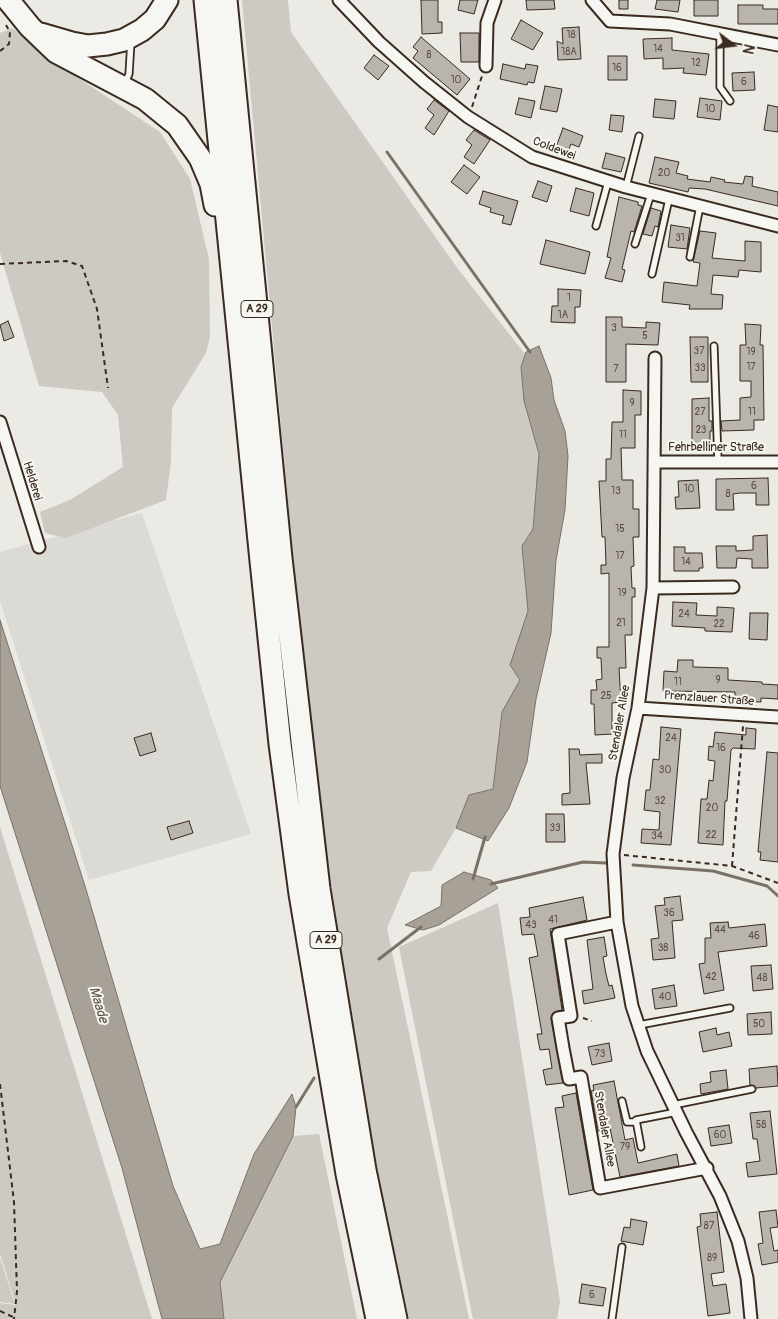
<!DOCTYPE html>
<html>
<head>
<meta charset="utf-8">
<style>
  body { margin:0 }
  #map { position:relative; width:778px; height:1319px; overflow:hidden; background:#ebeae5; font-family:Pangolin,sans-serif }
  canvas { display:block }
  .north { position:absolute; left:708px; top:20px; width:50px; height:50px; -webkit-text-stroke:4px #f6f6f2; paint-order:stroke; rotate:105deg; font-size:14px; font-weight:700; line-height:20px; text-align:center; color:#3b2a1e }
  .north::after { content:''; display:block; margin:auto; width:18px; height:22px; background:#3b2a1e; clip-path:polygon(50% 0,100% 100%,50% 72%,0 100%) }
</style>
</head>
<body>
<div id="map">
<canvas width="778" height="1319"></canvas>
<div class="north">N</div>
</div>
<script>
const g = document.querySelector('canvas').getContext('2d');
g.lineJoin = 'round';
function paint(path, color) {
  g.fillStyle = color;
  g.fill(path, 'evenodd');
}
function poly(rows) {
  const path = new Path2D();
  for (const r of rows) {
    path.moveTo(r[0], r[1]);
    for (let i = 2; i < r.length; i += 2) path.lineTo(r[i], r[i + 1]);
  }
  return path;
}
function trace(path, color, width, dash) {
  g.strokeStyle = color;
  g.lineWidth = width;
  g.lineCap = dash ? 'butt' : 'round';
  g.setLineDash(dash || []);
  g.stroke(path);
}
function label(font, color, halo, rows, align = 'center') {
  g.font = font + ' Pangolin,sans-serif';
  g.lineWidth = 4;
  g.setLineDash([]);
  g.textBaseline = 'middle';
  g.strokeStyle = halo;
  g.fillStyle = color;
  for (const [text, x, y, turn = 0] of rows) {
    g.save();
    g.translate(x, y);
    g.rotate((+turn || 0) * Math.PI / 180);
    g.textAlign = isNaN(turn) ? turn : align;
    if (halo) g.strokeText(text, 0, 0);
    g.fillText(text, 0, 0);
    g.restore();
  }
}
paint(poly([
  [142,513,251,834,89,880,0,601,0,552]
]), '#dcdad4');
paint(poly([
  [242,0,288,0,291,32,458,269,525,354,521,367,524,401,539,454,533,529,522,546,528,611,510,665,521,680,502,712,493,789,469,795,456,828,431,871,411,872,387,928,469,1319,409,1319,374,1158,321,862],
  [13,28,39,52,160,132,190,179,209,259,210,337,206,353,172,408,171,461,166,500,66,538,45,533,40,512,70,500,123,467,118,415,102,392,39,386,0,253,0,33],
  [0,827,152,1319,0,1319,0,1303,16,1305,0,1254],
  [498,903,560,1302,557,1319,473,1319,399,947],
  [319,1134,357,1319,224,1319,220,1282,293,1136],
  [0,1258,15,1304,0,1302]
]), '#cdcac4');
const water = poly([
  [539,346,551,378,554,400,565,431,568,456,565,510,556,560,551,633,536,699,527,762,509,808,488,841,456,828,469,795,493,789,502,712,520,680,510,665,528,611,522,546,533,529,539,454,524,401,521,367,526,352,539,346],
  [0,620,85,886,173,1186,200,1249,220,1244,254,1154,292,1094,296,1107,293,1136,220,1282,224,1319,162,1319,122,1168,0,786,0,620],
  [464,872,491,880,498,888,439,925,423,930,405,925,441,906,442,885,464,872]
]);
paint(water, '#a8a198');
trace(water, '#7c7167', 1);
trace(poly([
  [387,152,530,352],
  [633,865,713,871,767,886,778,896],
  [473,879,485,837],
  [491,884,583,862,606,863],
  [379,959,421,927],
  [296,1107,314,1078]
]), '#7c7167', 3);
const building = poly([
  [421,0,438,0,438,22,442,22,442,33,422,34,421,0],
  [460,0,478,0,474,14,458,10,460,0],
  [526,0,554,0,555,9,527,10,526,0],
  [619,0,628,0,628,9,619,9,619,0],
  [657,0,680,0,678,12,655,9,657,0],
  [694,0,718,0,718,16,694,16,694,0],
  [738,5,763,5,763,9,778,9,778,24,738,24,738,5],
  [521,20,543,33,533,50,511,39,521,20],
  [579,27,581,59,558,60,557,41,563,44,562,28,579,27],
  [460,33,479,33,479,62,461,62,460,33],
  [421,37,470,79,457,95,413,58,418,51,413,47,421,37],
  [672,38,672,50,709,54,706,75,683,73,684,68,663,69,663,58,644,59,643,39,672,38],
  [374,55,389,66,378,80,364,68,374,55],
  [608,56,627,56,627,80,608,80,608,56],
  [503,64,525,69,526,64,538,66,534,83,528,82,527,85,500,79,503,64],
  [754,72,755,90,733,91,732,73,754,72],
  [545,86,562,89,557,112,540,109,545,86],
  [519,98,535,101,531,118,515,114,519,98],
  [700,98,722,101,720,120,697,117,700,98],
  [655,99,676,101,674,119,653,117,655,99],
  [434,100,449,111,434,135,425,128,434,115,427,109,434,100],
  [768,105,778,107,778,132,764,130,768,105],
  [611,115,624,116,622,132,609,130,611,115],
  [563,128,583,136,579,147,571,144,567,154,555,150,563,128],
  [474,130,490,140,474,164,464,157,472,145,466,140,474,130],
  [606,153,625,158,621,172,602,168,606,153],
  [655,157,679,162,676,173,688,176,687,179,710,182,711,177,725,180,724,182,743,184,745,176,753,177,752,186,778,192,778,206,705,189,689,188,688,192,649,183,655,157],
  [464,165,480,177,467,194,451,182,464,165],
  [538,181,552,186,547,202,532,197,538,181],
  [576,188,594,193,589,216,570,211,576,188],
  [483,191,518,201,511,225,502,223,504,216,490,212,491,208,479,204,483,191],
  [619,197,638,202,638,205,642,206,634,232,631,231,622,269,625,270,622,282,605,278,611,258,607,257,619,197],
  [651,208,661,211,658,227,655,226,652,236,643,234,651,208],
  [671,225,690,228,687,249,668,247,671,225],
  [700,231,716,233,712,258,745,261,745,241,761,242,761,272,739,270,738,277,713,275,711,294,723,295,722,309,689,309,690,305,662,302,664,282,697,286,700,263,693,262,700,231],
  [546,240,590,252,585,274,540,264,546,240],
  [558,289,581,290,580,307,575,307,575,323,551,322,552,306,558,306,558,289],
  [606,317,622,317,622,327,646,328,646,322,660,323,658,345,626,344,626,382,606,382,606,317],
  [8,321,14,337,4,341,0,325,8,321],
  [745,324,761,325,760,345,763,345,764,420,754,420,754,430,722,431,721,421,740,420,740,398,751,397,751,381,740,381,740,345,746,345,745,324],
  [690,337,708,337,708,382,691,382,690,337],
  [623,390,641,391,641,415,635,415,635,448,621,448,622,480,633,480,633,509,639,509,639,537,633,537,634,566,631,567,632,588,635,588,635,597,632,597,632,635,625,635,626,668,619,668,621,702,612,703,612,734,595,735,594,704,591,704,591,690,597,690,596,680,602,679,601,658,597,658,597,647,609,647,609,573,601,574,601,565,606,565,605,537,602,537,599,481,606,481,606,459,611,459,612,422,623,422,623,390],
  [709,398,709,421,712,421,712,431,710,431,710,443,692,444,692,399,709,398],
  [768,478,769,505,756,505,756,493,740,493,733,494,734,510,716,510,716,479,768,478],
  [698,480,700,508,676,509,675,497,679,497,678,481,698,480],
  [767,535,768,568,752,568,752,559,737,558,736,568,717,568,716,546,736,546,736,551,753,550,753,536,767,535],
  [674,547,685,547,685,553,702,553,703,568,699,568,699,571,674,571,674,547],
  [673,602,697,603,696,615,717,616,717,607,734,608,732,632,705,631,705,628,672,626,673,602],
  [750,613,768,613,767,640,749,639,750,613],
  [678,660,693,660,693,667,728,668,728,680,762,682,762,684,778,685,778,699,761,698,761,702,735,701,735,692,663,691,664,671,677,672,678,660],
  [661,727,681,729,671,845,641,843,642,829,659,830,660,812,644,810,646,790,650,790,653,759,659,760,661,727],
  [746,728,756,729,755,749,733,748,731,750,727,801,725,801,723,845,698,843,701,799,707,799,709,780,713,781,715,761,708,760,709,746,713,747,715,732,746,735,746,728],
  [151,733,156,751,140,756,134,738,151,733],
  [569,749,579,749,580,755,602,754,602,763,586,763,590,804,562,805,562,794,570,793,569,749],
  [767,752,778,753,778,862,760,860,761,852,758,852,767,752],
  [546,814,564,814,565,842,546,842,546,814],
  [189,821,193,833,171,840,167,827,189,821],
  [680,896,683,920,672,921,675,958,653,960,651,939,659,938,655,906,665,905,664,898,680,896],
  [583,897,587,920,550,929,562,1010,553,1013,551,1019,563,1083,546,1085,543,1070,552,1068,549,1049,540,1050,537,1034,542,1034,529,958,538,956,534,934,522,935,520,918,530,917,529,908,583,897],
  [728,922,729,928,765,924,767,946,718,952,724,990,704,994,699,964,705,963,705,938,711,938,710,923,728,922],
  [604,937,607,956,603,957,606,974,609,986,612,985,615,998,584,1004,582,991,593,989,587,940,604,937],
  [771,965,773,989,753,991,751,966,771,965],
  [674,985,677,1006,655,1009,652,989,674,985],
  [771,1012,772,1034,748,1035,747,1014,771,1012],
  [716,1028,717,1035,729,1032,732,1046,703,1052,699,1032,716,1028],
  [609,1043,612,1061,592,1065,588,1047,609,1043],
  [777,1066,778,1086,756,1088,750,1085,749,1069,777,1066],
  [726,1070,728,1089,701,1094,700,1084,711,1082,710,1072,726,1070],
  [614,1081,625,1140,633,1138,638,1163,677,1154,679,1166,620,1177,610,1128,598,1131,591,1091,594,1090,593,1085,614,1081],
  [576,1093,593,1190,569,1195,555,1108,564,1107,562,1096,576,1093],
  [770,1111,777,1174,748,1177,746,1163,760,1161,757,1139,753,1139,750,1113,770,1111],
  [729,1125,732,1143,711,1146,708,1128,729,1125],
  [776,1210,778,1227,770,1228,774,1251,778,1250,778,1262,762,1265,758,1244,763,1243,759,1212,776,1210],
  [717,1212,724,1272,711,1274,713,1286,726,1284,730,1313,708,1316,697,1227,701,1226,700,1214,717,1212],
  [631,1219,647,1222,643,1245,621,1241,624,1227,630,1228,631,1219],
  [582,1284,606,1288,603,1306,579,1303,582,1284]
]);
paint(building, '#bab4ae');
trace(building, '#3b2a1e', 1);
const service = poly([
  [720,34,720,87,730,101],
  [125,83,129,74,131,41],
  [626,187,639,136],
  [596,226,608,182],
  [635,244,651,194],
  [690,257,700,206],
  [652,274,669,199],
  [714,346,718,462],
  [639,1025,730,1008],
  [622,1101,627,1122,636,1122],
  [673,1105,752,1089],
  [641,1147,636,1120,677,1112],
  [612,1319,622,1247]
]);
const minor = poly([
  [339,0,379,42,424,82,468,117,532,157,626,187,778,226],
  [592,0,610,21,670,24,778,45],
  [486,66,487,23,495,0],
  [655,358,653,588,638,708,623,778,613,854,617,922,632,1006,647,1051,686,1132,720,1196,738,1241,747,1278,751,1319],
  [0,422,39,547],
  [654,462,778,462],
  [653,588,733,587],
  [638,708,778,717],
  [617,922,558,934,571,1016,558,1018,563,1048,569,1079,581,1077,600,1188,707,1168]
]);
const motorway = poly([
  [8,0,30,27,56,52,145,99,177,125,200,158,211,184,215,205],
  [205,0,261,561,280,744,300,894,347,1174,377,1319],
  [226,0,281,558,319,889,365,1170,396,1319],
  [41,34,72,43,88,46,107,44,124,40,142,30,155,19,167,0]
]);
trace(service, '#3b2a1e', 9);
trace(minor, '#3b2a1e', 15);
trace(motorway, '#3b2a1e', 25);
trace(poly([
  [0,51,9,44,10,32,6,25],
  [472,107,482,76],
  [0,264,66,261,82,266,97,309,108,388],
  [624,855,732,866,778,883],
  [732,866,743,726],
  [583,1018,592,1021],
  [0,1084,14,1202,17,1291,14,1319],
  [0,1311,13,1317]
]), '#3b2a1e', 2, [5, 4]);
trace(service, '#f6f6f2', 5.5);
trace(minor, '#f6f6f2', 11);
trace(motorway, '#f6f6f2', 21);
label('10px', '#5b4c42', null, [
  ["18",571,35],
  ["14",658,49],
  ["18A",569,52],
  ["8",429,55],
  ["12",696,63],
  ["16",617,68],
  ["10",456,80],
  ["6",744,82],
  ["10",710,109],
  ["20",664,173],
  ["31",680,238],
  ["1",569,298],
  ["1A",563,315],
  ["3",614,328],
  ["5",645,336],
  ["37",699,351],
  ["19",751,352],
  ["17",751,367],
  ["33",700,368],
  ["7",616,369],
  ["9",632,403],
  ["27",700,412],
  ["11",752,412],
  ["23",701,430],
  ["11",623,435],
  ["6",754,486],
  ["10",689,489],
  ["13",616,491],
  ["8",728,494],
  ["15",620,529],
  ["17",620,556],
  ["14",686,562],
  ["19",622,593],
  ["24",684,614],
  ["21",621,623],
  ["22",719,624],
  ["9",718,680],
  ["11",678,682],
  ["25",606,696],
  ["24",671,738],
  ["16",721,748],
  ["30",665,770],
  ["32",660,801],
  ["20",712,808],
  ["33",555,828],
  ["22",711,835],
  ["34",657,836],
  ["36",669,913],
  ["41",553,920],
  ["43",531,925],
  ["44",720,930],
  ["46",754,936],
  ["38",663,948],
  ["42",711,977],
  ["48",762,978],
  ["40",665,997],
  ["50",759,1024],
  ["73",600,1054],
  ["58",761,1125],
  ["60",720,1135],
  ["79",625,1147],
  ["87",709,1226],
  ["89",712,1258],
  ["6",592,1295]
]);
for (const [x, y, w] of [
  [257,309,32],
  [326,940,32]
]) {
  const box = new Path2D();
  box.roundRect(x - w / 2, y - 8.5, w, 17, 4);
  g.fillStyle = '#f6f6f2';
  g.fill(box);
  trace(box, '#3b2a1e', 1);
}
label('bold 11px', '#3b2a1e', null, [
  ["A 29",257,309],
  ["A 29",326,940]
]);
label('12px', '#3b2a1e', '#f6f6f2', [
  ["Coldewei",554,149,21],
  ["Fehrbelliner Straße",716,448],
  ["Helderei",32,481,73],
  ["Prenzlauer Straße",709,699,4],
  ["Stendaler Allee",620,723,-80],
  ["Stendaler Allee",604,1129,80]
]);
label('italic 14px', '#615449', '#f6f6f2', [
  ["Maade",98,1005,73]
]);
</script>
</body>
</html>
